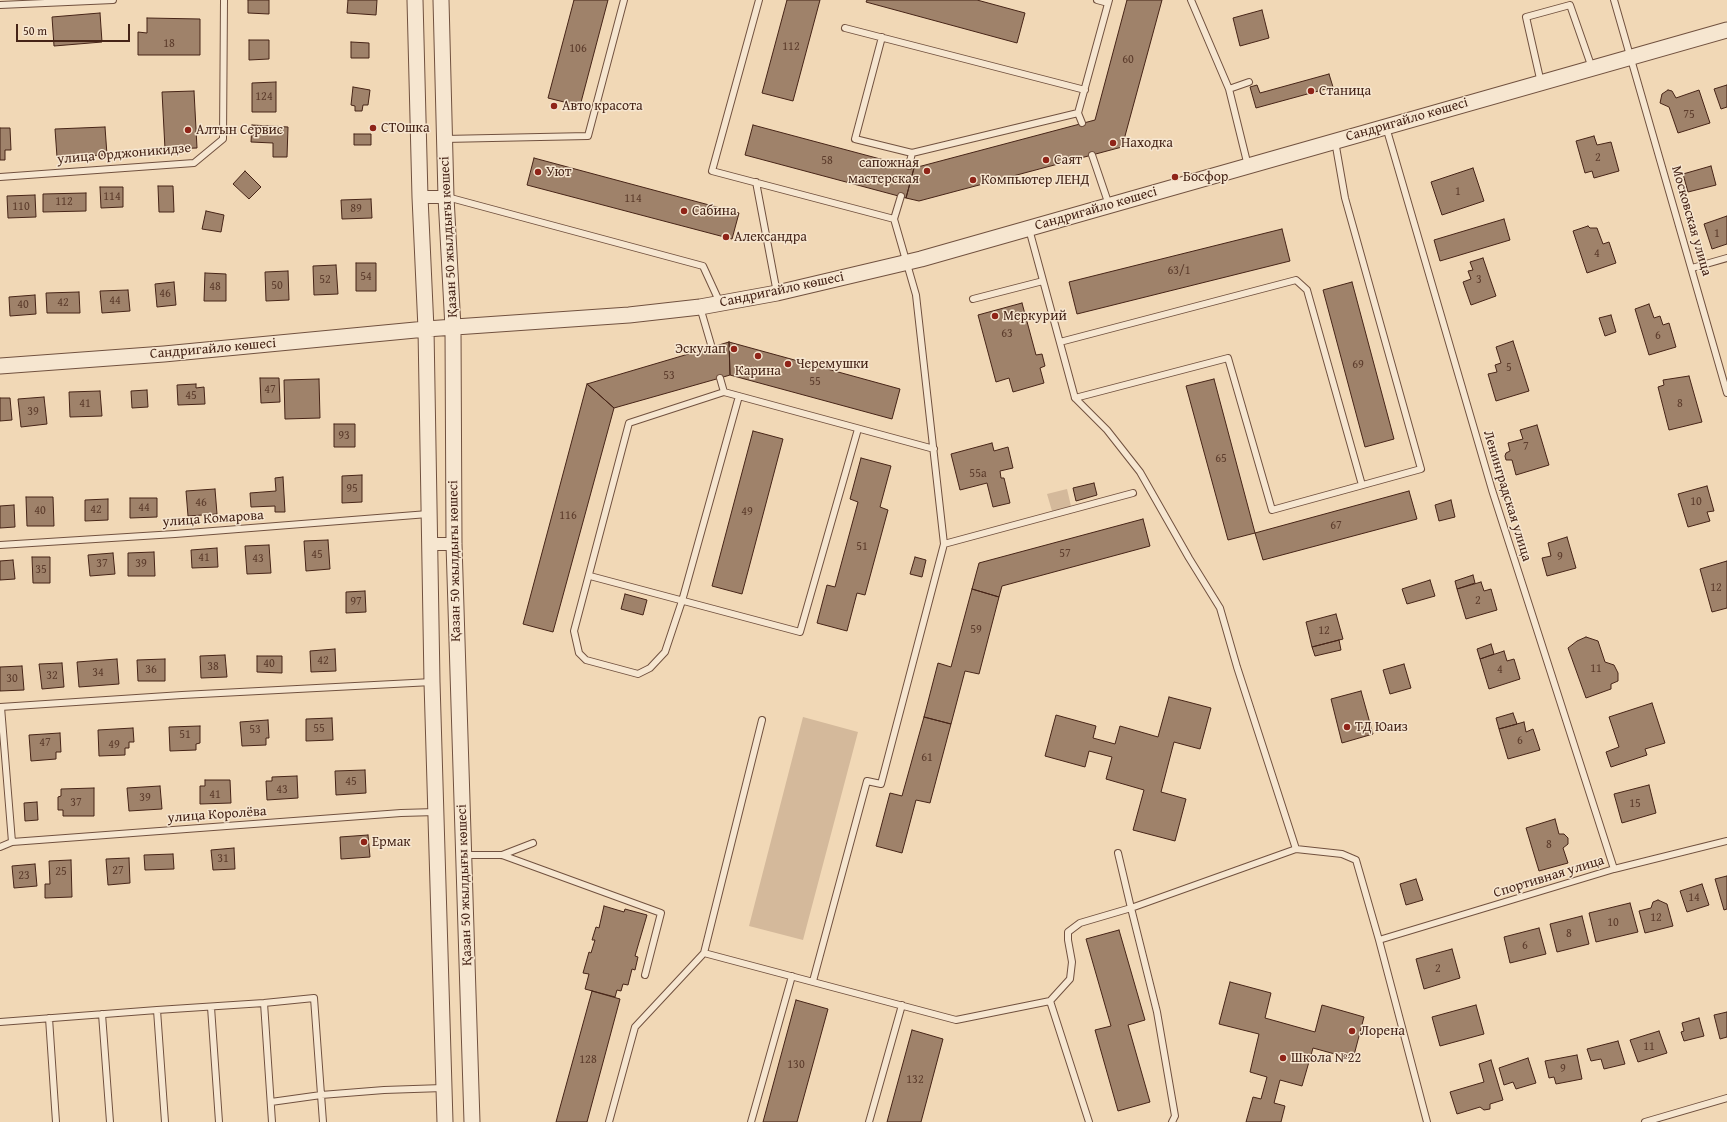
<!DOCTYPE html>
<html>
<head>
<meta charset="utf-8">
<style>
  body { margin:0 }
  #map { position:relative; width:1727px; height:1122px; overflow:hidden; background:#f1d8b6; font-family:"Gentium Book Plus",serif }
  canvas { display:block }
  .scale { position:absolute; left:16px; top:24px; width:114px; height:18px; box-sizing:border-box; border:2px solid #462417; border-top:0; padding-left:5px; font-size:12px; line-height:14px; white-space:nowrap; color:#462417; -webkit-text-stroke:3px #f6e6d0; paint-order:stroke }
</style>
</head>
<body>
<div id="map">
<canvas width="1727" height="1122"></canvas>
<div class="scale">50 m</div>
</div>
<script>
const g = document.querySelector('canvas').getContext('2d');
g.lineJoin = 'round';
function paint(path, color) {
  g.fillStyle = color;
  g.fill(path, 'evenodd');
}
function poly(rows) {
  const path = new Path2D();
  for (const r of rows) {
    path.moveTo(r[0], r[1]);
    for (let i = 2; i < r.length; i += 2) path.lineTo(r[i], r[i + 1]);
  }
  return path;
}
function trace(path, color, width, dash) {
  g.strokeStyle = color;
  g.lineWidth = width;
  g.lineCap = dash ? 'butt' : 'round';
  g.setLineDash(dash || []);
  g.stroke(path);
}
function label(font, color, halo, rows, align = 'center') {
  g.font = font + ' "Gentium Book Plus",serif';
  g.lineWidth = 3;
  g.setLineDash([]);
  g.textBaseline = 'middle';
  g.strokeStyle = halo;
  g.fillStyle = color;
  for (const [text, x, y, turn = 0] of rows) {
    g.save();
    g.translate(x, y);
    g.rotate((+turn || 0) * Math.PI / 180);
    g.textAlign = isNaN(turn) ? turn : align;
    if (halo) g.strokeText(text, 0, 0);
    g.fillText(text, 0, 0);
    g.restore();
  }
}
paint(poly([
  [1067,489,1071,506,1052,511,1047,494],
  [803,717,858,732,803,940,749,926]
]), '#d4b99b');
const building = poly([
  [248,0,269,0,269,14,248,13,248,0],
  [348,0,377,0,376,15,347,13,348,0],
  [574,0,608,0,580,106,548,98,574,0],
  [787,0,820,0,793,101,762,93,787,0],
  [867,0,977,0,1025,13,1017,43,866,2,867,0],
  [1127,0,1162,0,1122,147,919,201,906,198,914,168,1095,120,1127,0],
  [1262,10,1269,38,1240,46,1233,18,1262,10],
  [100,13,102,42,54,46,52,17,100,13],
  [147,18,200,19,200,55,138,55,138,32,147,33,147,18],
  [249,40,269,40,269,59,249,60,249,40],
  [351,42,369,43,369,58,351,58,351,42],
  [1329,74,1333,87,1256,108,1250,87,1257,85,1260,93,1329,74],
  [276,82,276,112,252,112,252,83,276,82],
  [1727,85,1727,107,1721,109,1714,89,1727,85],
  [353,87,370,90,368,105,363,105,362,111,355,111,355,106,351,105,353,87],
  [1668,90,1672,91,1676,98,1699,90,1710,123,1678,133,1669,107,1660,103,1662,94,1668,90],
  [194,91,197,148,165,149,162,92,194,91],
  [252,125,288,127,287,157,273,157,273,143,251,142,252,125],
  [753,125,914,168,906,198,745,155,753,125],
  [105,127,107,155,57,157,55,129,105,127],
  [0,128,10,128,11,150,5,150,5,160,0,160,0,128],
  [354,134,371,134,371,145,354,145,354,134],
  [1594,136,1597,145,1611,142,1619,171,1594,178,1592,171,1585,173,1576,141,1594,136],
  [534,158,739,213,732,239,527,185,534,158],
  [1711,166,1716,185,1688,192,1683,174,1711,166],
  [1473,168,1484,201,1442,215,1431,182,1473,168],
  [245,171,261,187,249,199,233,184,245,171],
  [158,186,173,186,174,212,159,212,158,186],
  [100,187,123,187,123,207,101,208,100,187],
  [86,193,86,211,43,212,43,194,86,193],
  [35,195,36,217,8,218,7,196,35,195],
  [371,199,372,218,342,219,341,200,371,199],
  [206,211,224,215,221,232,202,229,206,211],
  [1727,216,1727,244,1712,249,1704,224,1727,216],
  [1504,219,1510,240,1440,261,1434,240,1504,219],
  [1588,226,1590,228,1597,228,1603,244,1609,242,1616,263,1587,273,1573,231,1588,226],
  [1282,229,1290,261,1077,314,1069,282,1282,229],
  [1483,258,1496,296,1471,305,1463,282,1471,279,1468,271,1473,270,1470,262,1483,258],
  [356,263,376,263,376,291,356,291,356,263],
  [336,265,338,294,314,295,313,266,336,265],
  [288,271,289,300,266,301,265,272,288,271],
  [205,273,226,274,226,301,204,301,205,273],
  [174,282,176,305,157,307,155,284,174,282],
  [1352,282,1394,439,1365,447,1323,290,1352,282],
  [128,290,130,311,102,313,100,291,128,290],
  [79,292,80,313,47,313,46,293,79,292],
  [35,295,36,314,10,316,9,297,35,295],
  [1022,303,1036,355,1042,354,1045,366,1040,368,1044,383,1013,392,1009,378,996,382,978,315,1022,303],
  [1649,304,1654,318,1660,316,1663,325,1669,323,1676,347,1649,355,1635,309,1649,304],
  [1611,315,1616,332,1605,336,1599,318,1611,315],
  [1513,341,1529,391,1496,401,1488,374,1497,372,1495,365,1501,363,1496,347,1513,341],
  [729,342,730,375,720,378,614,408,587,384,729,342],
  [729,342,900,389,892,419,730,375,729,342],
  [1689,376,1702,422,1669,430,1658,387,1664,385,1663,380,1689,376],
  [260,378,279,378,280,402,261,403,260,378],
  [319,379,320,418,285,419,284,380,319,379],
  [1214,379,1255,533,1228,540,1186,386,1214,379],
  [196,384,196,388,204,387,205,404,178,405,177,385,196,384],
  [587,384,614,408,553,632,523,624,587,384],
  [147,390,148,407,132,408,131,391,147,390],
  [100,391,102,416,70,417,69,392,100,391],
  [44,397,47,424,21,427,18,399,44,397],
  [0,398,10,398,12,420,0,421,0,398],
  [334,424,355,424,355,447,334,447,334,424],
  [1537,425,1549,465,1516,475,1512,460,1506,460,1505,456,1506,453,1510,451,1508,443,1523,439,1520,430,1537,425],
  [753,431,783,439,742,594,712,586,753,431],
  [992,443,994,451,1008,447,1013,468,1000,471,1001,478,1004,478,1010,503,993,507,987,483,960,490,951,454,992,443],
  [861,458,891,466,880,507,888,510,865,595,857,593,847,631,817,623,827,585,835,587,858,502,850,499,861,458],
  [362,475,362,502,342,503,342,476,362,475],
  [283,477,285,512,275,512,275,506,251,507,250,493,276,491,275,478,283,477],
  [1094,483,1097,495,1076,501,1073,488,1094,483],
  [1707,486,1714,511,1707,512,1710,521,1688,527,1678,494,1707,486],
  [215,489,217,514,188,516,186,491,215,489],
  [1409,491,1417,519,1263,560,1255,533,1409,491],
  [26,497,53,497,54,526,27,526,26,497],
  [130,498,157,498,157,517,130,518,130,498],
  [108,499,108,520,85,521,85,500,108,499],
  [1451,500,1455,517,1439,521,1435,505,1451,500],
  [14,505,15,527,0,528,0,506,14,505],
  [1143,519,1150,546,1002,586,999,597,972,589,979,563,1143,519],
  [1567,537,1576,568,1547,576,1542,558,1551,556,1548,543,1567,537],
  [328,540,330,569,306,571,304,541,328,540],
  [269,545,271,573,247,574,245,546,269,545],
  [217,548,218,567,192,568,191,550,217,548],
  [154,552,155,576,128,576,128,553,154,552],
  [113,553,115,574,90,576,88,555,113,553],
  [32,557,50,557,50,583,33,583,32,557],
  [915,557,926,560,922,577,910,574,915,557],
  [13,560,15,579,0,580,0,561,13,560],
  [1727,561,1727,608,1712,612,1700,569,1727,561],
  [1473,575,1475,583,1457,589,1455,581,1473,575],
  [1430,580,1435,596,1407,604,1402,589,1430,580],
  [1481,582,1484,591,1491,589,1497,610,1466,619,1457,589,1481,582],
  [972,589,999,597,979,674,965,671,951,724,924,717,938,663,951,667,972,589],
  [365,591,366,612,346,613,346,592,365,591],
  [625,594,647,600,643,615,621,609,625,594],
  [1336,614,1343,639,1312,647,1306,622,1336,614],
  [1586,637,1598,641,1605,662,1614,665,1618,673,1618,681,1611,684,1611,689,1586,698,1568,648,1577,641,1586,637],
  [1339,640,1341,650,1315,656,1312,647,1339,640],
  [1491,644,1494,654,1480,659,1477,649,1491,644],
  [335,649,336,671,311,672,310,651,335,649],
  [1504,651,1507,661,1514,659,1520,679,1489,689,1480,659,1504,651],
  [225,655,227,677,201,678,200,656,225,655],
  [257,656,282,656,282,673,257,672,257,656],
  [117,659,119,684,79,687,77,662,117,659],
  [165,659,165,681,138,681,137,660,165,659],
  [62,663,64,687,42,689,39,664,62,663],
  [1404,664,1411,688,1390,694,1383,670,1404,664],
  [22,666,24,690,0,691,0,667,22,666],
  [1361,691,1373,734,1342,743,1331,699,1361,691],
  [1169,697,1211,708,1200,749,1174,742,1161,792,1186,799,1175,841,1133,830,1144,790,1106,779,1112,757,1089,751,1085,767,1045,756,1056,715,1096,726,1093,738,1115,744,1120,726,1158,737,1169,697],
  [1652,703,1665,743,1645,749,1647,755,1611,767,1606,752,1619,747,1609,717,1652,703],
  [1513,713,1517,724,1499,729,1496,718,1513,713],
  [924,717,951,724,930,803,916,800,902,853,876,846,890,793,902,796,924,717],
  [332,718,333,740,306,741,306,719,332,718],
  [268,720,269,738,266,738,266,745,242,746,240,722,268,720],
  [1524,722,1526,732,1533,729,1540,750,1508,759,1499,729,1524,722],
  [200,726,200,743,196,744,196,750,170,751,169,727,200,726],
  [133,728,134,742,129,742,129,748,125,748,125,755,99,756,98,730,133,728],
  [60,733,61,752,56,752,56,759,31,761,29,735,60,733],
  [365,770,366,793,336,795,335,771,365,770],
  [297,776,298,798,267,800,266,781,272,781,272,777,297,776],
  [205,780,230,780,231,803,200,804,200,786,205,786,205,780],
  [1649,785,1656,813,1622,823,1614,794,1649,785],
  [160,786,162,809,129,811,127,788,160,786],
  [94,788,94,816,63,816,63,810,58,810,58,797,61,796,61,789,94,788],
  [37,802,38,820,25,821,24,803,37,802],
  [1555,819,1559,834,1564,834,1568,838,1568,844,1563,848,1568,863,1539,871,1526,828,1555,819],
  [368,835,370,857,341,859,340,837,368,835],
  [234,848,235,869,213,870,211,850,234,848],
  [173,854,174,869,145,870,144,855,173,854],
  [129,858,130,883,108,885,106,859,129,858],
  [71,860,72,897,45,898,45,884,50,884,49,861,71,860],
  [35,864,37,886,14,888,12,866,35,864],
  [1727,876,1727,909,1724,910,1715,879,1727,876],
  [1416,879,1423,900,1406,905,1400,884,1416,879],
  [1702,884,1709,905,1687,912,1680,891,1702,884],
  [1658,900,1667,904,1673,926,1645,933,1639,911,1651,908,1653,902,1658,900],
  [1630,903,1638,932,1596,942,1589,913,1630,903],
  [604,906,624,912,625,909,647,915,635,956,638,957,635,970,632,969,628,985,623,984,621,991,617,990,615,997,585,989,589,974,583,973,589,952,591,953,595,940,592,940,596,927,599,928,604,906],
  [1582,916,1589,944,1557,952,1550,924,1582,916],
  [1539,928,1546,954,1510,963,1504,937,1539,928],
  [1119,930,1145,1020,1128,1025,1150,1102,1118,1111,1095,1030,1111,1026,1086,939,1119,930],
  [1452,949,1460,978,1424,989,1416,959,1452,949],
  [1230,982,1271,993,1265,1018,1315,1032,1322,1005,1364,1017,1353,1059,1313,1048,1302,1086,1280,1080,1274,1103,1285,1106,1281,1122,1246,1122,1253,1097,1261,1099,1267,1077,1250,1072,1259,1034,1219,1024,1230,982],
  [592,991,620,999,587,1122,556,1122,592,991],
  [796,1000,828,1009,797,1122,763,1122,796,1000],
  [1476,1005,1484,1034,1440,1046,1432,1017,1476,1005],
  [1727,1012,1727,1037,1720,1039,1714,1015,1727,1012],
  [1699,1018,1704,1036,1684,1041,1681,1032,1684,1031,1682,1023,1699,1018],
  [912,1030,943,1039,921,1122,887,1122,912,1030],
  [1659,1031,1667,1053,1638,1062,1630,1040,1659,1031],
  [1618,1041,1625,1064,1604,1069,1601,1059,1591,1061,1587,1049,1618,1041],
  [1577,1055,1582,1079,1556,1084,1554,1077,1549,1078,1545,1061,1577,1055],
  [1528,1058,1536,1083,1516,1089,1513,1082,1504,1085,1499,1068,1528,1058],
  [1491,1060,1503,1100,1490,1104,1490,1109,1484,1110,1480,1107,1457,1114,1450,1092,1484,1082,1479,1064,1491,1060]
]);
paint(building, '#9f826a');
trace(building, '#462417', 1);
const service = poly([
  [759,0,712,171,894,219,916,295,944,544,881,784,867,781,813,981],
  [1097,0,1108,3],
  [1191,0,1229,89,1248,166],
  [1614,0,1727,393],
  [0,5,113,0],
  [845,28,1085,90],
  [882,37,855,139,912,153,1078,113],
  [1541,83,1526,17,1570,5,1592,68],
  [1229,89,1249,82],
  [1082,123,1078,113,1109,0],
  [1386,127,1492,490,1614,869],
  [444,139,588,136,624,0],
  [1092,155,1109,205],
  [909,166,912,153],
  [0,177,194,163,223,139,224,0],
  [756,182,777,293],
  [447,197,703,266,720,303],
  [894,219,901,196],
  [1029,229,1075,398,1228,358,1272,510,1421,469,1345,198,1335,141],
  [1692,268,1727,258],
  [973,299,1043,281],
  [700,307,712,348],
  [1060,342,1296,280,1307,290,1362,485],
  [720,378,724,392],
  [739,396,682,601,665,652,650,668,638,674,586,660,579,653,574,631,629,423,724,392,934,449],
  [1075,398,1107,430,1140,472,1189,558,1220,608,1237,667,1296,849,1342,854,1356,860,1379,940,1427,1122],
  [944,544,1133,493],
  [0,545,175,534,428,514],
  [590,576,800,632,858,429],
  [0,707,182,695,432,682],
  [1,707,12,842],
  [0,847,12,842,401,813,436,812],
  [1118,853,1131,908,1296,849],
  [464,855,502,855,661,913,645,975],
  [502,855,533,843],
  [1379,940,1614,869,1727,841],
  [704,953,762,720],
  [1050,1001,1089,1122],
  [264,1003,272,1122],
  [211,1007,219,1122],
  [157,1010,165,1122],
  [102,1014,110,1122],
  [49,1018,56,1122],
  [0,1022,157,1010,264,1003,314,998,323,1122],
  [271,1102,321,1095,384,1090,443,1088],
  [609,1122,635,1027,704,953,956,1020,1050,1001,1070,979,1072,962,1068,940,1068,932,1080,923,1131,908,1157,1012,1175,1116,1172,1122],
  [751,1122,792,976],
  [869,1122,902,1005],
  [1645,1122,1727,1098]
]);
const minor = poly([
  [420,197,446,197],
  [430,544,454,544]
]);
const tertiary = poly([
  [415,0,420,197,426,329,432,682,445,1122],
  [441,0,446,197,453,328,454,544,472,1122],
  [0,366,164,354,426,329,629,315,700,307,777,293,921,259,1727,30]
]);
trace(service, '#71513f', 8);
trace(minor, '#71513f', 14);
trace(tertiary, '#71513f', 17);
trace(service, '#f6e6d0', 6);
trace(minor, '#f6e6d0', 12);
trace(tertiary, '#f6e6d0', 15);
for (const [x, y, r, color] of [
  [1311,91,4,"#8f2418"],
  [554,106,4,"#8f2418"],
  [373,128,4,"#8f2418"],
  [188,130,4,"#8f2418"],
  [1113,143,4,"#8f2418"],
  [1046,160,4,"#8f2418"],
  [927,171,4,"#8f2418"],
  [538,172,4,"#8f2418"],
  [1175,177,4,"#8f2418"],
  [973,180,4,"#8f2418"],
  [684,211,4,"#8f2418"],
  [726,237,4,"#8f2418"],
  [995,316,4,"#8f2418"],
  [734,349,4,"#8f2418"],
  [758,356,4,"#8f2418"],
  [788,364,4,"#8f2418"],
  [1347,727,4,"#8f2418"],
  [364,842,4,"#8f2418"],
  [1352,1031,4,"#8f2418"],
  [1283,1058,4,"#8f2418"]
]) {
  const dot = new Path2D();
  dot.arc(x, y, r, 0, 2 * Math.PI);
  g.fillStyle = color;
  g.fill(dot);
  trace(dot, '#f6e6d0', 1.5);
}
label('12px', '#5c3c2c', null, [
  ["18",169,44],
  ["112",791,47],
  ["106",578,49],
  ["60",1128,60],
  ["124",264,97],
  ["75",1689,115],
  ["2",1598,158],
  ["58",827,161],
  ["1",1458,192],
  ["114",112,197],
  ["114",633,199],
  ["112",64,202],
  ["110",21,207],
  ["89",356,209],
  ["1",1717,234],
  ["4",1597,254],
  ["63/1",1179,271],
  ["54",366,277],
  ["52",325,280],
  ["3",1479,280],
  ["50",277,286],
  ["48",215,287],
  ["46",165,294],
  ["44",115,301],
  ["42",63,303],
  ["40",23,305],
  ["63",1007,334],
  ["6",1658,336],
  ["69",1358,365],
  ["5",1509,368],
  ["53",669,376],
  ["55",815,382],
  ["47",270,390],
  ["45",191,396],
  ["41",85,404],
  ["8",1680,404],
  ["39",33,412],
  ["93",344,436],
  ["7",1526,447],
  ["65",1221,459],
  ["55а",978,474],
  ["95",352,489],
  ["10",1696,502],
  ["46",201,503],
  ["44",144,508],
  ["42",96,510],
  ["40",40,511],
  ["49",747,512],
  ["116",568,516],
  ["67",1336,526],
  ["51",862,547],
  ["57",1065,554],
  ["45",317,555],
  ["9",1560,557],
  ["41",204,558],
  ["43",258,559],
  ["37",102,564],
  ["39",141,564],
  ["35",41,570],
  ["12",1716,588],
  ["2",1478,601],
  ["97",356,602],
  ["59",976,630],
  ["12",1324,631],
  ["42",323,661],
  ["40",269,664],
  ["38",213,667],
  ["11",1596,669],
  ["36",151,670],
  ["4",1500,670],
  ["34",98,673],
  ["32",52,676],
  ["30",12,679],
  ["55",319,729],
  ["53",255,730],
  ["51",185,735],
  ["6",1520,741],
  ["47",45,743],
  ["49",114,745],
  ["61",927,758],
  ["45",351,782],
  ["43",282,790],
  ["41",215,795],
  ["39",145,798],
  ["37",76,803],
  ["15",1635,804],
  ["8",1549,845],
  ["31",223,859],
  ["27",118,871],
  ["25",61,872],
  ["23",24,876],
  ["14",1694,898],
  ["12",1656,918],
  ["10",1613,923],
  ["8",1569,934],
  ["6",1525,946],
  ["2",1438,969],
  ["11",1649,1047],
  ["128",588,1060],
  ["130",796,1065],
  ["9",1563,1069],
  ["132",915,1080]
]);
label('14px', '#462417', '#f6e6d0', [
  ["Станица",1319,91],
  ["Авто красота",562,106],
  ["СТОшка",381,128],
  ["Алтын Сервис",196,130],
  ["Находка",1121,143],
  ["Саят",1054,160],
  ["сапожная",919,163,"right"],
  ["мастерская",919,179,"right"],
  ["Уют",546,172],
  ["Босфор",1183,177],
  ["Компьютер ЛЕНД",981,180],
  ["Сабина",692,211],
  ["Александра",734,237],
  ["Меркурий",1003,316],
  ["Эскулап",726,349,"right"],
  ["Черемушки",796,364],
  ["Карина",758,371,"center"],
  ["ТД Юаиз",1355,727],
  ["Ермак",372,842],
  ["Лорена",1360,1031],
  ["Школа №22",1291,1058]
], 'left');
label('14px', '#462417', '#f6e6d0', [
  ["Сандригайло көшесі",1407,120,-16],
  ["улица Орджоникидзе",124,154,-5],
  ["Сандригайло көшесі",1096,209,-16],
  ["Московская улица",1691,221,74],
  ["Қазан 50 жылдығы көшесі",449,237,-93],
  ["Сандригайло көшесі",782,290,-12],
  ["Сандригайло көшесі",213,349,-5],
  ["Ленинградская улица",1507,496,73],
  ["улица Комарова",213,519,-4],
  ["Қазан 50 жылдығы көшесі",455,561,-91],
  ["улица Королёва",217,815,-4],
  ["Спортивная улица",1549,877,-17],
  ["Қазан 50 жылдығы көшесі",465,885,-92]
]);
</script>
</body>
</html>
